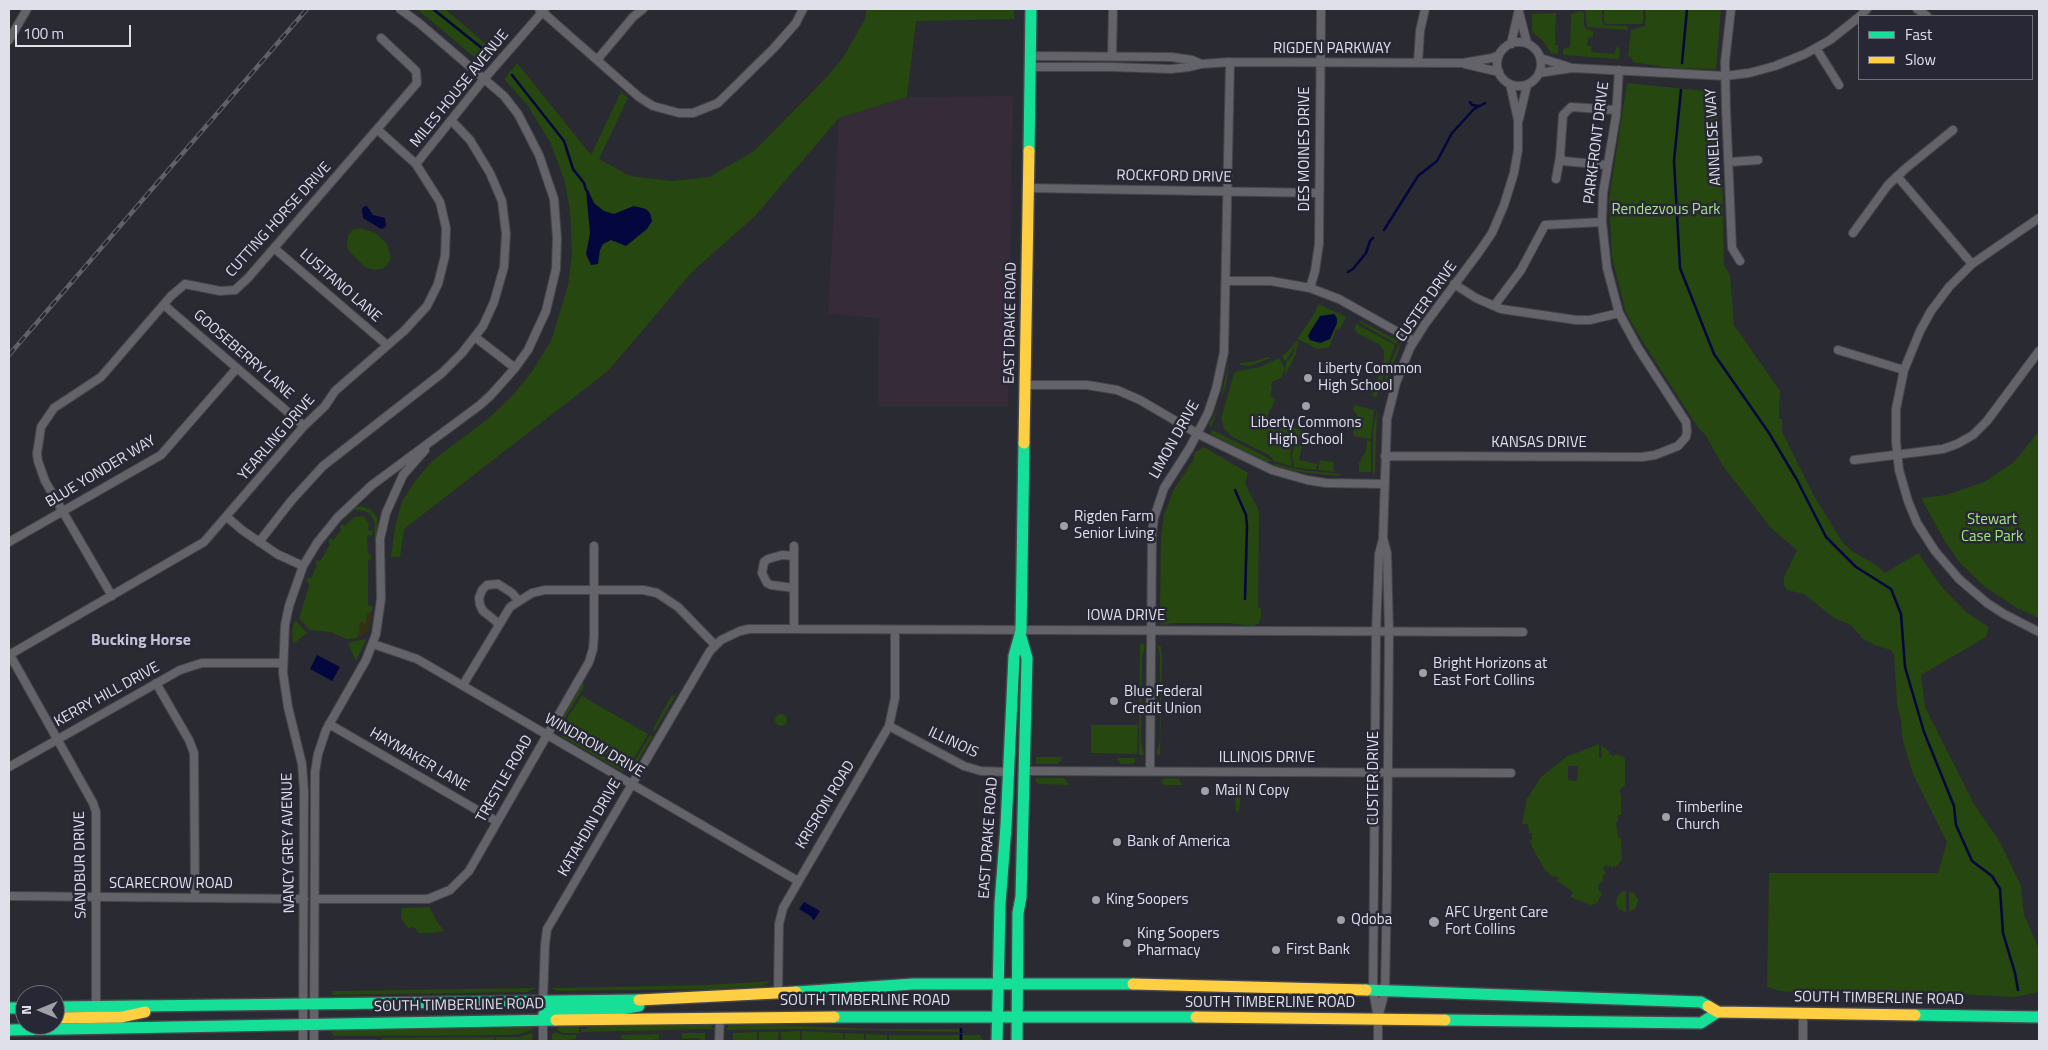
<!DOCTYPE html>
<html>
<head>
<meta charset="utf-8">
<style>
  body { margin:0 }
  #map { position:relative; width:2048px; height:1050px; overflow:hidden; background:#2a2a32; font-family:"Titillium Web",sans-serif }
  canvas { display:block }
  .frame { position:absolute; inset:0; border:10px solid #dfe0e9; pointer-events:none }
  .legend { position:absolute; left:1858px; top:15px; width:175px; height:65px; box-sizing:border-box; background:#272735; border:1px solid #71717d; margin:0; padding:6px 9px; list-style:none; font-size:15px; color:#dfe0e9 }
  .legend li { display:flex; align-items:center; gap:10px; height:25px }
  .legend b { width:25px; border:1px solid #71717d }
  .north { position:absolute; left:15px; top:985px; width:50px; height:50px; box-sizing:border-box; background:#272735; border:1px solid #71717d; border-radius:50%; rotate:270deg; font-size:14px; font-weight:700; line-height:20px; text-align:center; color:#dfe0e9 }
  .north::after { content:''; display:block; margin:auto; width:18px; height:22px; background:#a0a0a9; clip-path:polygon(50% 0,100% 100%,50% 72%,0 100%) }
  .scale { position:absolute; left:15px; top:25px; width:116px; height:22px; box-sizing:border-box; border:2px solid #dfe0e9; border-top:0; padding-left:6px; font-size:15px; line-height:18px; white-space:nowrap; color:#dfe0e9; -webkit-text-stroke:4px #272735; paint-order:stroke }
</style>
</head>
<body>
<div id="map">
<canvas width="2048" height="1050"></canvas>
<div class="frame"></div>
<ul class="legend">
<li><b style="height:6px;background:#16e098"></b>Fast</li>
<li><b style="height:6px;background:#ffcf43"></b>Slow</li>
</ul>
<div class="north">N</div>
<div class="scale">100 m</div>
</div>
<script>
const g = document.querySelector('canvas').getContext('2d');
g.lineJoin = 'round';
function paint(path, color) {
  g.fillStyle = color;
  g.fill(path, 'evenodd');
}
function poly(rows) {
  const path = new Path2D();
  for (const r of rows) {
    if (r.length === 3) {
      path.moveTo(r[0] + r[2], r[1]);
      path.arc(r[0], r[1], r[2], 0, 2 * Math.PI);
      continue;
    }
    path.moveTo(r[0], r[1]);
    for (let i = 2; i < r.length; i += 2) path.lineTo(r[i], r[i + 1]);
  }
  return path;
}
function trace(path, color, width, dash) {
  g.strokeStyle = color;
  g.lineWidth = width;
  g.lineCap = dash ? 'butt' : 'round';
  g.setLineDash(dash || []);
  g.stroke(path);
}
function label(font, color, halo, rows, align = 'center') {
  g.font = font + ' "Titillium Web",sans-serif';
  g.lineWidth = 5;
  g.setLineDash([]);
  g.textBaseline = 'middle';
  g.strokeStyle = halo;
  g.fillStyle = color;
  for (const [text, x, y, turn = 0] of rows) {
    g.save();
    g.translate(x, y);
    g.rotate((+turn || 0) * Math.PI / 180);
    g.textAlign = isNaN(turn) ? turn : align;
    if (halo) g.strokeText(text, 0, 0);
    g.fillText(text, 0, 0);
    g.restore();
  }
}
paint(poly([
  [1013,96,1008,406,878,406,879,318,828,314,839,118,907,97]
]), '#352b39');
paint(poly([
  [417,9,445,9,485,43,496,50,485,66],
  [867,9,1014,9,1014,19,916,21,907,97,839,118,755,216,692,272,608,371,404,529,400,557,391,557,395,527,402,501,416,480,432,461,489,418,514,394,533,370,551,341,568,285,572,255,570,210,564,179,550,142,528,106,505,80,505,78,517,63,591,155,621,92,628,98,599,159,630,176,672,181,709,177,754,151,826,78,844,56,865,19],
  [1585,9,1602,9,1602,21,1604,25,1627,26,1628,30,1587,27],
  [1604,9,1643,9,1643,23,1641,24,1606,24,1604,21],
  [1646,9,1721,9,1716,69,1670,68,1633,62,1631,57,1628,56,1631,30,1645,26],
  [1580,11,1584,13,1584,25,1586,29,1593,31,1593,37,1588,38,1587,45,1592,47,1591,52,1615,54,1616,47,1620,48,1619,59,1563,55,1563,49,1570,47,1571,14],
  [1556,13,1555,45,1558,45,1558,54,1551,53,1543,41,1532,32,1532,14],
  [1627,83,1716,92,1722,171,1724,265,1730,275,1734,325,1780,391,1779,419,1782,419,1782,432,1814,496,1843,543,1853,552,1876,565,1885,573,1918,553,1942,587,1966,612,1989,627,1986,637,1921,675,1925,707,1974,804,2000,842,2021,886,2024,915,2039,949,2039,992,2014,997,1959,994,1954,996,1793,992,1780,991,1767,987,1769,873,1938,873,1947,842,1913,774,1903,741,1901,720,1897,704,1894,654,1891,650,1875,645,1862,638,1851,625,1834,618,1804,594,1787,590,1784,585,1784,577,1797,550,1771,528,1723,466,1706,436,1697,426,1648,350,1626,313,1612,257,1609,200],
  [360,228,376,233,387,244,391,259,384,268,375,270,365,267,349,251,347,244,348,235,352,230],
  [1318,304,1346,317,1340,329,1336,330,1329,347,1318,349,1297,339,1315,313],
  [1361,321,1388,336,1394,338,1398,341,1396,344,1359,322],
  [1356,324,1395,345,1376,398,1372,395,1373,393,1384,359,1384,351,1380,345,1357,333,1354,329],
  [1296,341,1299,342,1296,350,1297,351,1285,376,1286,362,1292,356,1297,343,1288,358,1285,361,1282,356,1290,349],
  [1399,344,1399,349,1380,398,1387,371],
  [1267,357,1271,358,1250,366,1239,365,1240,363,1256,361],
  [1279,358,1285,369,1281,378,1272,382,1271,385,1272,389,1270,396,1276,399,1266,418,1293,432,1295,438,1290,454,1292,462,1291,466,1274,461,1269,455,1231,436,1224,429,1221,419,1234,373,1238,371,1260,367],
  [1229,362,1226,385,1211,428,1209,424,1214,416,1221,399,1228,364],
  [1354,405,1374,410,1371,439,1353,436,1357,415,1353,410],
  [1377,409,1375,472,1373,476,1373,430],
  [1293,427,1308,434,1307,439,1305,438,1304,441,1296,439,1296,433,1292,429],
  [1212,430,1264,456,1271,461,1267,462,1211,434],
  [2039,431,2039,618,2017,608,1985,587,1960,563,1944,540,1921,498,1946,495,1984,482,2014,462],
  [1367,440,1371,441,1371,472,1359,472,1359,463,1366,451],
  [1296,441,1303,443,1299,460,1317,464,1316,470,1294,467,1292,454],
  [1204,447,1248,473,1245,484,1259,511,1258,607,1261,609,1261,619,1259,620,1259,623,1253,626,1228,623,1172,623,1162,625,1158,622,1160,606,1161,537,1164,515,1174,489,1194,459,1195,452],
  [1320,460,1333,462,1334,472,1318,470],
  [1273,463,1300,470,1340,474,1339,476,1299,472,1274,465],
  [361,506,371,510,377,517,378,530,374,541,375,523,370,514,365,511,354,510,344,519,344,515,351,508],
  [363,516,369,523,368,530,372,531,372,535,368,535,367,538,368,553,371,555,371,559,368,560,368,605,372,606,372,612,368,613,365,625,360,630,357,638,347,639,331,632,310,630,299,618,309,586,309,583,306,581,307,578,311,578,317,565,315,563,317,560,319,561,321,560,330,544,328,541,330,538,333,540,341,531,340,526,342,524,345,526,354,517],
  [296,621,307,633,293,644,292,631,294,622],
  [364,639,366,640,363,646,356,661,348,643],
  [1142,643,1144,644,1145,648,1142,656,1141,741,1144,755,1139,755,1140,645],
  [1157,644,1161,647,1162,656,1160,755,1157,755,1157,751,1160,740,1160,656],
  [582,684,585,685,561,725,559,725],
  [672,695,675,696,655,731,653,729],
  [582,696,648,734,630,765,625,765,563,729,563,724],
  [781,720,6],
  [1091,725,1138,725,1137,754,1091,753],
  [564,732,565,734,625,769,623,772,561,736],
  [650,735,653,736,633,769,631,767],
  [1599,744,1599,758,1602,758,1601,745,1610,752,1609,754,1614,756,1615,754,1622,756,1625,759,1625,785,1619,791,1621,794,1621,815,1618,815,1618,822,1616,822,1618,838,1621,838,1622,860,1616,867,1614,866,1612,868,1610,865,1608,867,1606,865,1603,869,1606,873,1602,877,1604,879,1598,885,1599,887,1598,889,1602,894,1597,903,1591,905,1570,897,1573,892,1557,881,1559,878,1555,876,1553,877,1545,870,1532,847,1530,840,1532,840,1532,833,1529,833,1528,824,1522,824,1527,799,1541,777,1566,757],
  [1568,766,1578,766,1577,781,1568,780],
  [1036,757,1063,757,1058,764,1038,764,1036,763],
  [1117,758,1135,758,1135,762,1133,764,1121,764],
  [1036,778,1064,778,1069,785,1039,784,1036,782],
  [1165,778,1179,779,1182,785,1163,785,1162,780],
  [1238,790,1241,790,1239,812,1236,811,1235,792],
  [1622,891,1626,891,1626,912,1619,909,1616,904,1617,897],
  [1629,891,1635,894,1638,900,1636,908,1629,912],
  [428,907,430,908,436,920,444,931,432,933,419,933,414,927,408,928,401,918,402,908],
  [771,981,763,986,715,989,556,991,551,988,708,985],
  [536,988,527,992,333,995,332,993,333,991],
  [708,1023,714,1029,581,1032,581,1029,587,1029,587,1025],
  [730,1023,874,1029,959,1029,959,1032,801,1029,726,1030],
  [579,1025,579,1033,563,1033,557,1030,559,1026],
  [530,1026,534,1029,519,1034,509,1035,334,1036,332,1034,333,1029],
  [800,1031,800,1041,781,1041,781,1032],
  [802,1031,843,1033,843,1041,802,1041],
  [555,1032,564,1035,576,1035,576,1039,552,1041,552,1035],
  [757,1032,757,1041,733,1041,733,1033],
  [759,1032,779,1032,778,1041,759,1041],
  [530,1033,533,1035,532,1041,496,1041,496,1037,520,1037],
  [682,1033,705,1033,705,1041,696,1038,682,1039],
  [845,1033,864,1034,864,1041,844,1041],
  [659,1034,659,1039,643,1041,621,1039,621,1035],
  [866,1034,887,1035,887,1041,866,1041],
  [889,1035,959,1035,960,1041,889,1041],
  [963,1035,980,1035,983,1041,962,1041],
  [494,1037,494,1041,382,1041,382,1038],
  [334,1039,377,1039,377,1041,335,1041]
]), '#26470f');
paint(poly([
  [372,612,369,628,363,635,357,638,360,630,359,623,362,622,365,625,368,613]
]), '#362f14');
paint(poly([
  [586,190,588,190,594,203,604,211,614,214,634,206,646,209,650,213,652,221,647,229,626,246,611,240,603,244,600,250,598,264,591,265,586,254,590,233],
  [367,206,373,215,385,218,386,226,384,228,381,229,363,218,362,210,363,207],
  [1334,314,1337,318,1337,323,1330,339,1320,343,1310,340,1308,336,1310,332,1320,316],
  [317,655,340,667,332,681,310,669],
  [804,902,820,911,814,920,812,919,812,917,799,909]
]), '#04063e');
trace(poly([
  [433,9,483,49],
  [1682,63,1687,9],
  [512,75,564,141,573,169,584,183,586,190],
  [1681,90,1674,161,1680,268,1714,354,1769,433,1797,480,1826,537,1856,567,1891,589,1901,614,1905,667,1924,732,1954,806,1956,825,1972,861,1992,876,2000,889,2003,933,2015,973,2018,990],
  [1470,102,1472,105,1479,106],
  [1384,230,1418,176,1437,161,1452,133,1474,109,1485,103],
  [1348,272,1353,269,1366,253,1370,241,1373,238],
  [1235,490,1246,515,1247,526,1245,599],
  [961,1029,961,1032],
  [961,1041,961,1035]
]), '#04063e', 2.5);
const street = poly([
  [539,9,639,97,653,106,679,113,693,113,718,103,774,48,796,23,803,9],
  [1731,9,1725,62,1726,109,1732,248,1740,261],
  [1917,9,1927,16],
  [1519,12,1527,43],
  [1860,16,1867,9],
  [9,40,27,9],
  [1519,64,22],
  [1511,44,1519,9],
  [1816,48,1839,85],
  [1030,56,1171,57,1192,60,1201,64],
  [1112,56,1113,9],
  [1540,58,1569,67],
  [597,60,633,17,643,9],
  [1418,63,1420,31,1425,9],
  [1465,64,1499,72],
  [1030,67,1112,67,1171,69,1189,67,1201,64,1230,62,1463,63,1492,58,1499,55],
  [1539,73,1572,68,1725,76,1749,73,1775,66,1805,54,1830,40,1859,17],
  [1519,119,1527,85],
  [1730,162,1758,160],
  [416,164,484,79,545,9],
  [1606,165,1563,161,1560,157,1563,115,1571,107,1616,110],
  [1897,176,1972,264],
  [1556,179,1560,157],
  [1028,188,1319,193],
  [2039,218,1972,264,1949,287,1931,311,1920,331,1904,370,1896,409,1896,441,1899,470,1908,501,1917,523,1935,551,1959,579,1987,603,2004,614,2039,632],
  [1853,233,1888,185,1905,169,1953,130],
  [274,248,387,345],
  [1227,281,1271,281,1310,288,1339,299,1414,341],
  [1454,284,1476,298,1501,309,1576,320,1590,320,1619,313],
  [1310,288,1315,271,1319,244,1321,9],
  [164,305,304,426],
  [1494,306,1521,270,1545,225,1602,222],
  [475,337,515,368],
  [1838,350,1904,370],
  [1025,385,1087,385,1117,390,1140,400,1198,434,1272,470,1307,480,1326,483,1385,484],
  [1385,456,1642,457,1655,455,1678,446,1686,437,1687,431,1686,422,1638,348,1619,313,1607,268,1602,222,1603,193,1616,116,1619,70],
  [1854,460,1943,449,1957,444,1973,435,1987,421,2039,351],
  [227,517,242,530,277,554,303,566],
  [9,542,161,455,237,368],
  [259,542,291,501,323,466,442,373,462,353,483,326,494,302,504,267,506,234,502,201,490,173,470,140,451,120],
  [794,556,782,555,768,559,764,562,762,573,767,583,771,585,794,588],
  [112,596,45,481,38,461,37,454,41,427,54,408,101,377,171,296,185,284,220,291,235,290,248,278,417,83,416,71,381,38],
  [498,623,483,611,480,605,479,598,482,590,487,585,498,584,512,593,518,600],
  [794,629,794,546],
  [373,644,417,659,798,881],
  [9,655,204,542,304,426,325,406,335,391,404,331,427,306,438,284,445,256,446,228,440,202,416,164,378,130],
  [10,655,93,803,96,812,96,1007],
  [156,683,189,740,194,753,195,897],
  [463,685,510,607,532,593,545,590,643,590,657,593,678,607,715,645],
  [329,724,496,821],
  [889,726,964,766,981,771,1008,772],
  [9,767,180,670,202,663,283,663],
  [1023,771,1511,773],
  [1150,771,1152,534,1154,518,1164,488,1189,449,1208,413,1216,389,1224,352,1230,62],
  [9,896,304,899],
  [316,899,428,899,450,890,469,871,589,662,593,649,594,636,594,546],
  [778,994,779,924,783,908,889,726,895,698,895,630],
  [543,1000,545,945,547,929,553,919,710,651,721,640,740,631,749,629,794,629,1523,632],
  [1803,1013,1803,1041],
  [1378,1018,1385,991,1387,889,1389,632,1387,553,1383,538,1387,419,1396,383,1410,348,1425,324,1479,252,1492,233,1504,205,1514,173,1518,150,1518,120,1510,84],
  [303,1041,304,791,302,764,288,707,283,673,285,625,289,606,303,566,317,543,338,517,372,485,480,405,491,395,515,368,528,350,546,311,556,269,557,238,554,199,539,155,518,114,504,96,419,23,400,9],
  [314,1041,315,772,318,754,326,730,366,660,376,634,381,599,380,539,386,513,403,475,425,450],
  [543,1041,543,1020],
  [719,1041,720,1017],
  [1378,1041,1378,1018,1373,991,1376,632,1379,554,1383,539]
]);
const fast = poly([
  [1029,151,1031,9],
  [1366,990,1701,1002,1708,1006],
  [796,992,913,984,1133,984],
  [55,1007,639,1000],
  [9,1008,25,1008],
  [1915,1015,2039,1017],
  [834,1017,1196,1017],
  [543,1020,544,1014,549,1012,620,1009,639,1006],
  [1445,1020,1701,1023,1718,1012],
  [9,1030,556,1020],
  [997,1041,1000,904,1006,826,1014,656,1021,631,1024,443],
  [1017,1041,1018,913,1021,897,1027,658,1021,637]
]);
const slow = poly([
  [1024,443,1029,151],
  [1133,984,1366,990],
  [639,1000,796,992],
  [1708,1006,1718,1012,1915,1015],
  [1196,1017,1445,1020],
  [55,1018,122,1017,145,1012],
  [556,1020,834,1017]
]);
trace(street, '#45454b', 10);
trace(fast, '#45454b', 14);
trace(slow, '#45454b', 14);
trace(street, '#636369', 8);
trace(fast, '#16e098', 11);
trace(slow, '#ffcf43', 11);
const rail = poly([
  [9,355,307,9]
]);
trace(rail, '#616167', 4.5);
trace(rail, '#272735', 2.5, [8]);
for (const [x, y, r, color] of [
  [1308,378,5,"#a0a0a9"],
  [1306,406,5,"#a0a0a9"],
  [1064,526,5,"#a0a0a9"],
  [1423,673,5,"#a0a0a9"],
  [1114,701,5,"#a0a0a9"],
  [1205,791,5,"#a0a0a9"],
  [1666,817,5,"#a0a0a9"],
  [1117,842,5,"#a0a0a9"],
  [1096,900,5,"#a0a0a9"],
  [1341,920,5,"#a0a0a9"],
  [1434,922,6,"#a0a0a9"],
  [1127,943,5,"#a0a0a9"],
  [1276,950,5,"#a0a0a9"]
]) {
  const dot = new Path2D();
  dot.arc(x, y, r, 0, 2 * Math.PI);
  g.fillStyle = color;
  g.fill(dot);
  trace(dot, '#272735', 2);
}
label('15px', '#dfe0e9', '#272735', [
  ["RIGDEN PARKWAY",1332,49],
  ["MILES HOUSE AVENUE",460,89,-51],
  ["ANNELISE WAY",1714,137,-93],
  ["PARKFRONT DRIVE",1597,143,-83],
  ["DES MOINES DRIVE",1305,149,-90],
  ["ROCKFORD DRIVE",1174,177,1],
  ["CUTTING HORSE DRIVE",279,220,-48],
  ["LUSITANO LANE",340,286,41],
  ["CUSTER DRIVE",1427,302,-55],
  ["EAST DRAKE ROAD",1011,323,-89],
  ["GOOSEBERRY LANE",243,355,41],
  ["YEARLING DRIVE",277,438,-49],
  ["LIMON DRIVE",1175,440,-61],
  ["KANSAS DRIVE",1539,443],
  ["BLUE YONDER WAY",101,472,-31],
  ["IOWA DRIVE",1126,616],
  ["KERRY HILL DRIVE",107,695,-29],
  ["ILLINOIS",953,743,25],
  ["WINDROW DRIVE",594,746,30],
  ["ILLINOIS DRIVE",1267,758],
  ["HAYMAKER LANE",419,760,30],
  ["CUSTER DRIVE",1374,778,-90],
  ["TRESTLE ROAD",505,779,-60],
  ["KRISRON ROAD",826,805,-59],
  ["KATAHDIN DRIVE",590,828,-60],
  ["EAST DRAKE ROAD",989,838,-86],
  ["NANCY GREY AVENUE",289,843,-91],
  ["SANDBUR DRIVE",81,865,-91],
  ["SCARECROW ROAD",171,884],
  ["SOUTH TIMBERLINE ROAD",1879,999,1],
  ["SOUTH TIMBERLINE ROAD",865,1001],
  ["SOUTH TIMBERLINE ROAD",1270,1003],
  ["SOUTH TIMBERLINE ROAD",459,1006,-1]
]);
label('15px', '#a3e382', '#272735', [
  ["Rendezvous Park",1666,210],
  ["Stewart",1992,520],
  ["Case Park",1992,537]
]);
label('15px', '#dfe0e9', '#272735', [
  ["Liberty Common",1318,369],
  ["High School",1318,386],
  ["Liberty Commons",1306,423,"center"],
  ["High School",1306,440,"center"],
  ["Rigden Farm",1074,517],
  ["Senior Living",1074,534],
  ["Bright Horizons at",1433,664],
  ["East Fort Collins",1433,681],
  ["Blue Federal",1124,692],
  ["Credit Union",1124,709],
  ["Mail N Copy",1215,791],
  ["Timberline",1676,808],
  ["Church",1676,825],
  ["Bank of America",1127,842],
  ["King Soopers",1106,900],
  ["AFC Urgent Care",1445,913],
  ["Fort Collins",1445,930],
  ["Qdoba",1351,920],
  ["King Soopers",1137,934],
  ["Pharmacy",1137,951],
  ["First Bank",1286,950]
], 'left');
label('bold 16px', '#c2c3d5', '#272735', [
  ["Bucking Horse",141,641]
]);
</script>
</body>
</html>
